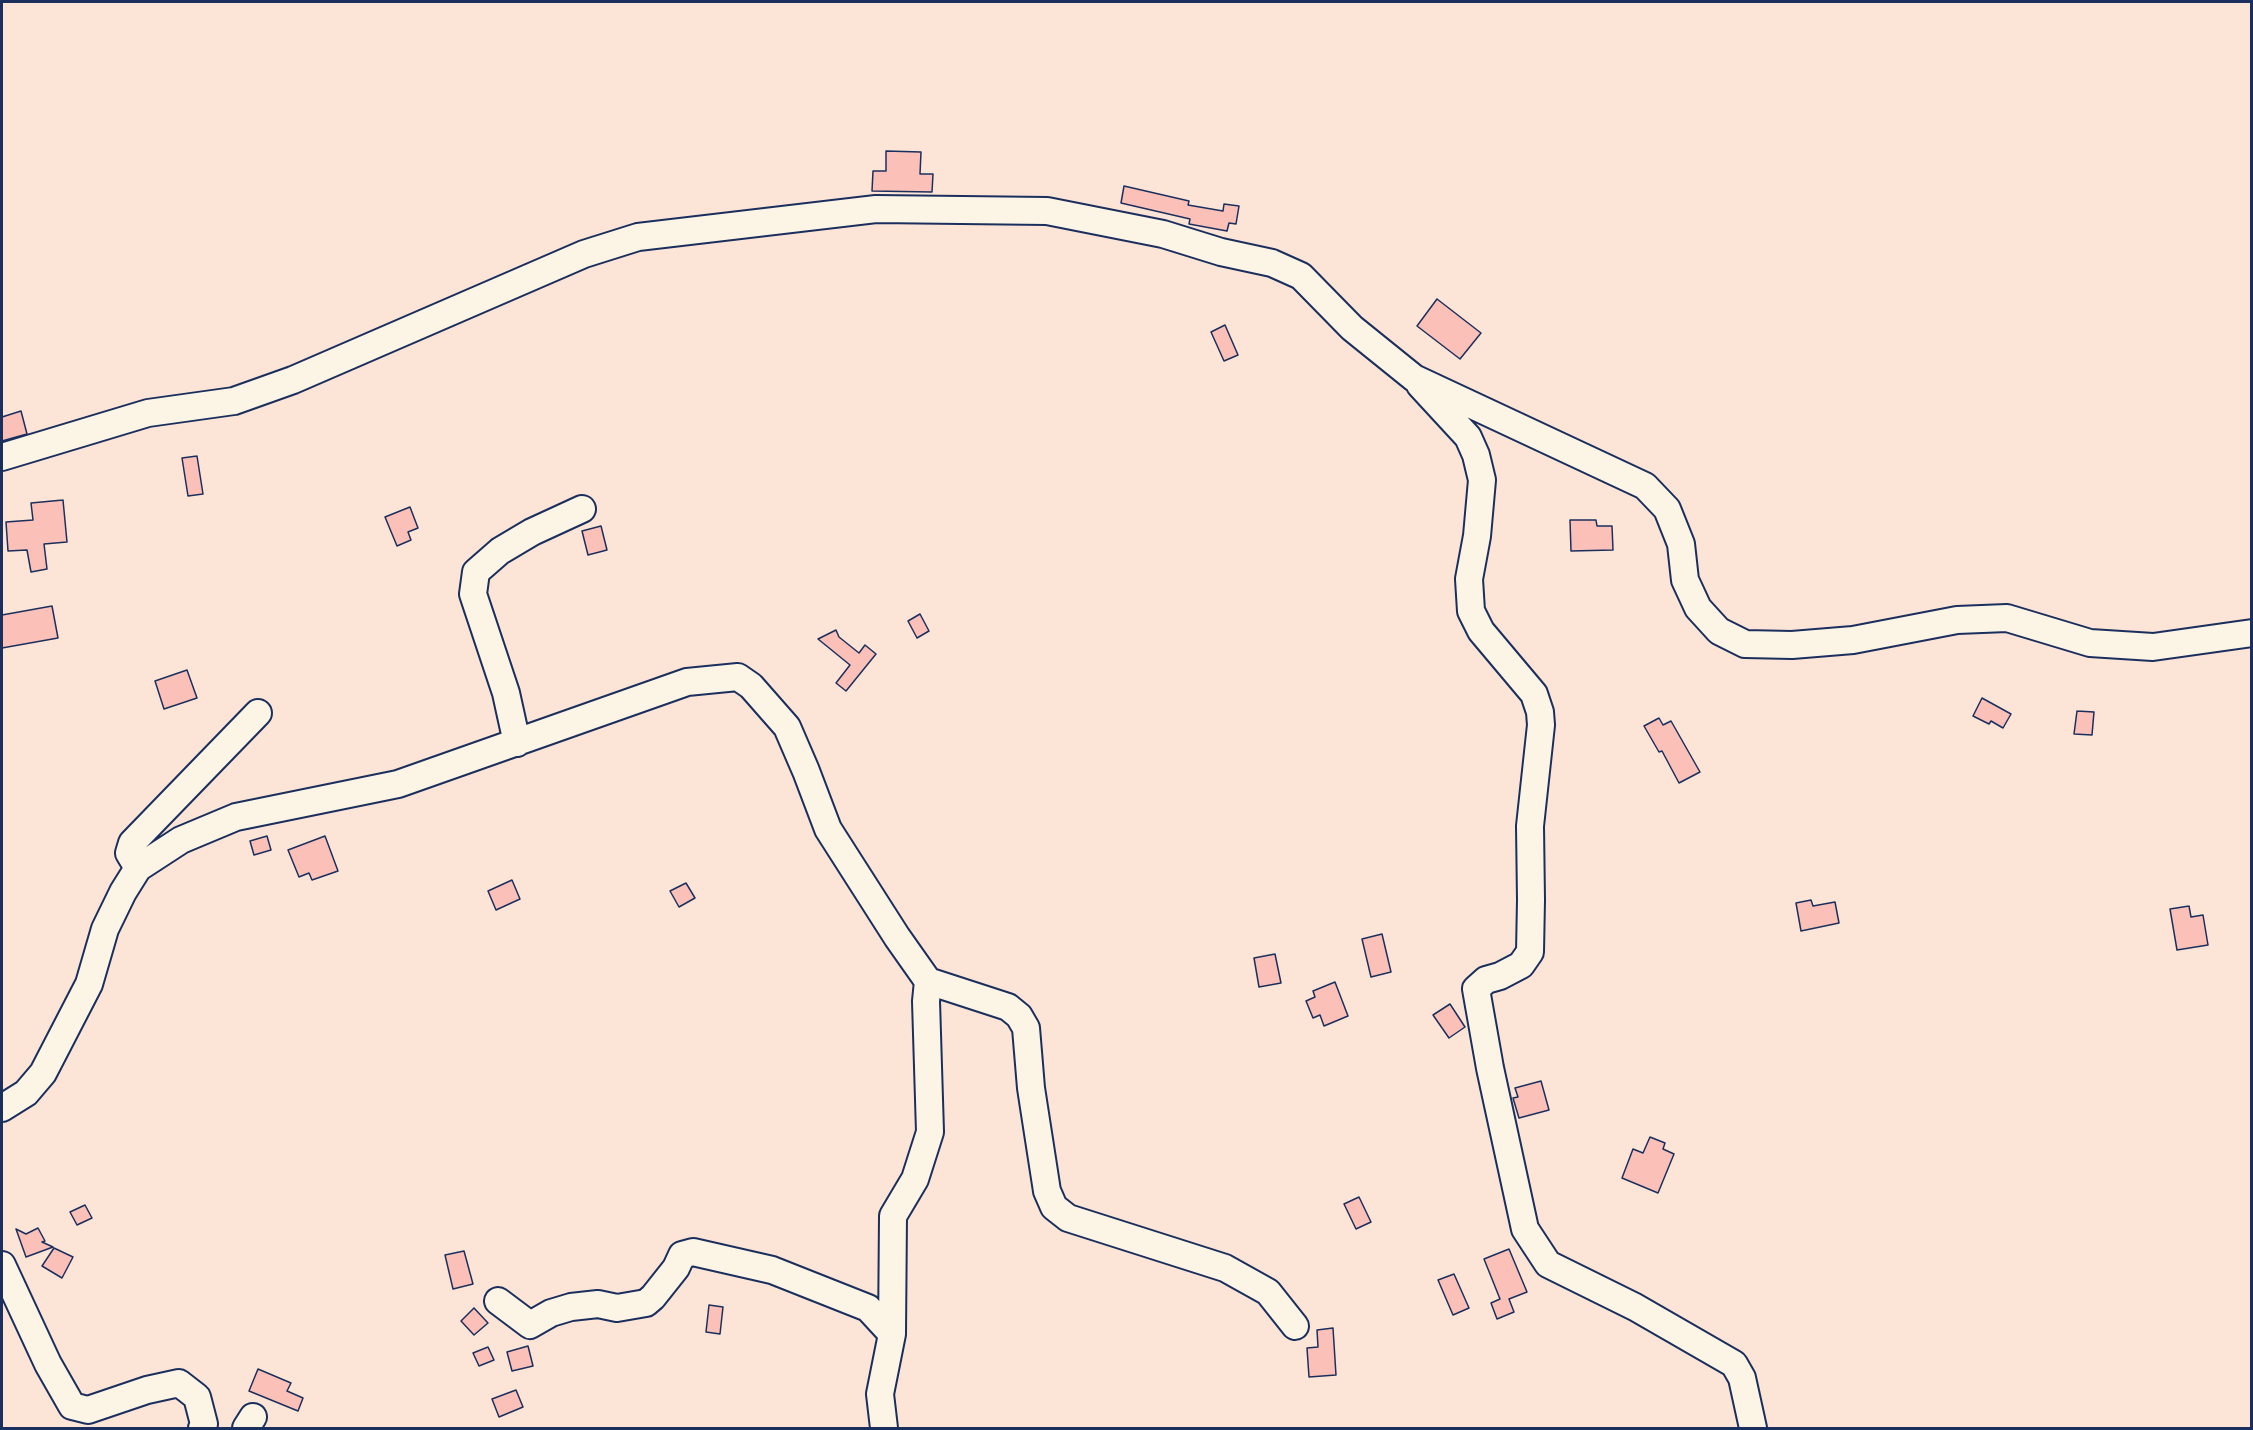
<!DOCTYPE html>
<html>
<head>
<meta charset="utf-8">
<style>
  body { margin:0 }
  #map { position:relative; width:2253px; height:1430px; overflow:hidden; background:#fce5d7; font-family:Caveat,sans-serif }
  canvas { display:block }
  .frame { position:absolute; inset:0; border:3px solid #1b2f5e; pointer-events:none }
</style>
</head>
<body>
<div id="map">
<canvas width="2253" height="1430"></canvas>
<div class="frame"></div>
</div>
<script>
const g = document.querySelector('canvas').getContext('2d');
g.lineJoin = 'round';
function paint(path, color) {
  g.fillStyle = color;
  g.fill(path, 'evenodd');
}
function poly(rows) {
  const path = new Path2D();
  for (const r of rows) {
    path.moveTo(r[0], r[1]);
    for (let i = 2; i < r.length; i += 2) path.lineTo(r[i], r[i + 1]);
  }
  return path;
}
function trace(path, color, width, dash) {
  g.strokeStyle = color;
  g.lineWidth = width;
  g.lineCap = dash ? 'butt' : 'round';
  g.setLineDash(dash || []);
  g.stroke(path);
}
const building = poly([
  [886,151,921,152,920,174,933,174,932,192,872,191,873,171,886,171,886,151],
  [1124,186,1189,201,1188,205,1223,211,1224,204,1239,206,1236,224,1229,223,1227,231,1189,224,1190,219,1121,203,1124,186],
  [1437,299,1481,333,1460,359,1417,326,1437,299],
  [1225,325,1238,355,1224,361,1211,332,1225,325],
  [21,411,27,434,2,441,2,417,21,411],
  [197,456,203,494,188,496,182,458,197,456],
  [63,500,67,542,44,544,47,569,31,572,27,550,8,551,6,522,33,520,31,503,63,500],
  [410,507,418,528,408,532,411,540,397,546,385,517,410,507],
  [1570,520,1596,520,1597,526,1612,526,1613,550,1571,551,1570,520],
  [601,526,607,550,588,555,582,531,601,526],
  [52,606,58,638,2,648,2,615,52,606],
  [920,614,929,631,917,638,908,621,920,614],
  [836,630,839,637,859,653,865,645,876,654,846,691,836,683,850,665,818,639,836,630],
  [187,670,197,698,164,709,155,681,187,670],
  [1982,698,2011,714,2003,728,1991,721,1989,724,1973,716,1982,698],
  [2077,711,2094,712,2092,735,2074,734,2077,711],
  [1659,718,1663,725,1671,721,1700,772,1679,783,1662,751,1659,752,1644,726,1659,718],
  [267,836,271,850,254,855,250,841,267,836],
  [325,836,338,871,312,880,309,873,299,877,288,850,325,836],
  [512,880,520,899,496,910,488,891,512,880],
  [686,883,695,898,679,907,670,891,686,883],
  [1811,900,1813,906,1835,902,1839,923,1801,931,1796,903,1811,900],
  [2189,906,2191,917,2203,915,2208,945,2177,950,2170,909,2189,906],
  [1382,934,1391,972,1371,977,1362,939,1382,934],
  [1275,954,1281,983,1259,987,1254,958,1275,954],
  [1335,982,1348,1016,1324,1026,1320,1015,1313,1018,1306,1001,1315,997,1313,991,1335,982],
  [1450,1004,1465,1027,1449,1038,1433,1015,1450,1004],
  [1541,1081,1549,1110,1519,1118,1513,1098,1518,1097,1515,1088,1541,1081],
  [1650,1137,1665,1143,1663,1149,1674,1154,1658,1193,1622,1178,1633,1149,1643,1153,1650,1137],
  [1359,1197,1371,1222,1356,1229,1344,1204,1359,1197],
  [85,1205,92,1218,77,1225,70,1212,85,1205],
  [38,1228,45,1241,42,1242,53,1247,26,1257,16,1229,26,1234,38,1228],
  [54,1248,73,1257,62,1278,42,1266,54,1248],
  [1509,1249,1527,1292,1509,1299,1514,1312,1497,1319,1491,1303,1500,1299,1484,1259,1509,1249],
  [464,1251,473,1284,453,1289,445,1255,464,1251],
  [1454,1274,1469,1308,1453,1315,1438,1280,1454,1274],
  [709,1305,723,1307,720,1334,706,1332,709,1305],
  [474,1308,488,1323,474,1335,461,1321,474,1308],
  [1333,1328,1336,1375,1309,1377,1307,1348,1318,1347,1317,1330,1333,1328],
  [528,1346,533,1366,512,1371,507,1352,528,1346],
  [488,1347,494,1360,479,1366,473,1353,488,1347],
  [258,1369,291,1383,287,1391,303,1398,298,1411,249,1391,258,1369],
  [516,1390,523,1407,499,1417,492,1399,516,1390]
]);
paint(building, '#fbc0b7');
trace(building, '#1b2f5e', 1.5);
const minor = poly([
  [1420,385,1468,437,1476,455,1482,480,1477,536,1469,579,1471,611,1481,631,1534,694,1540,712,1541,725,1530,826,1531,900,1530,952,1521,965,1500,976,1486,980,1476,989,1490,1068,1525,1229,1548,1264,1635,1307,1734,1364,1742,1378,1753,1428],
  [2,457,148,413,234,401,293,380,584,254,638,237,876,209,1047,211,1163,234,1221,252,1272,263,1301,276,1352,328,1414,378,1645,486,1667,509,1681,544,1685,580,1698,608,1719,631,1745,644,1792,645,1853,640,1957,620,2007,618,2090,643,2153,647,2252,633],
  [517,743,506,693,473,594,476,572,500,551,532,532,582,509],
  [138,868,129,853,132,843,258,713],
  [928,981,1008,1007,1019,1016,1026,1028,1031,1088,1047,1191,1054,1207,1068,1218,1225,1268,1268,1292,1295,1326],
  [2,1108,26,1093,43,1073,89,984,105,929,123,892,138,868,181,840,236,817,398,784,687,682,738,677,751,686,787,727,806,771,828,829,897,937,928,981,926,1001,930,1132,915,1179,893,1216,892,1334,880,1394,884,1428],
  [2,1265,48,1364,72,1406,88,1410,147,1390,179,1383,197,1397,204,1424,202,1428],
  [498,1301,530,1325,551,1313,571,1307,598,1304,617,1308,646,1303,653,1297,676,1268,682,1255,693,1252,772,1270,868,1308,892,1334],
  [246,1428,253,1417]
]);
trace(minor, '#1b2f5e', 30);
trace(minor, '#fcf5e5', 26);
</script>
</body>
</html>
